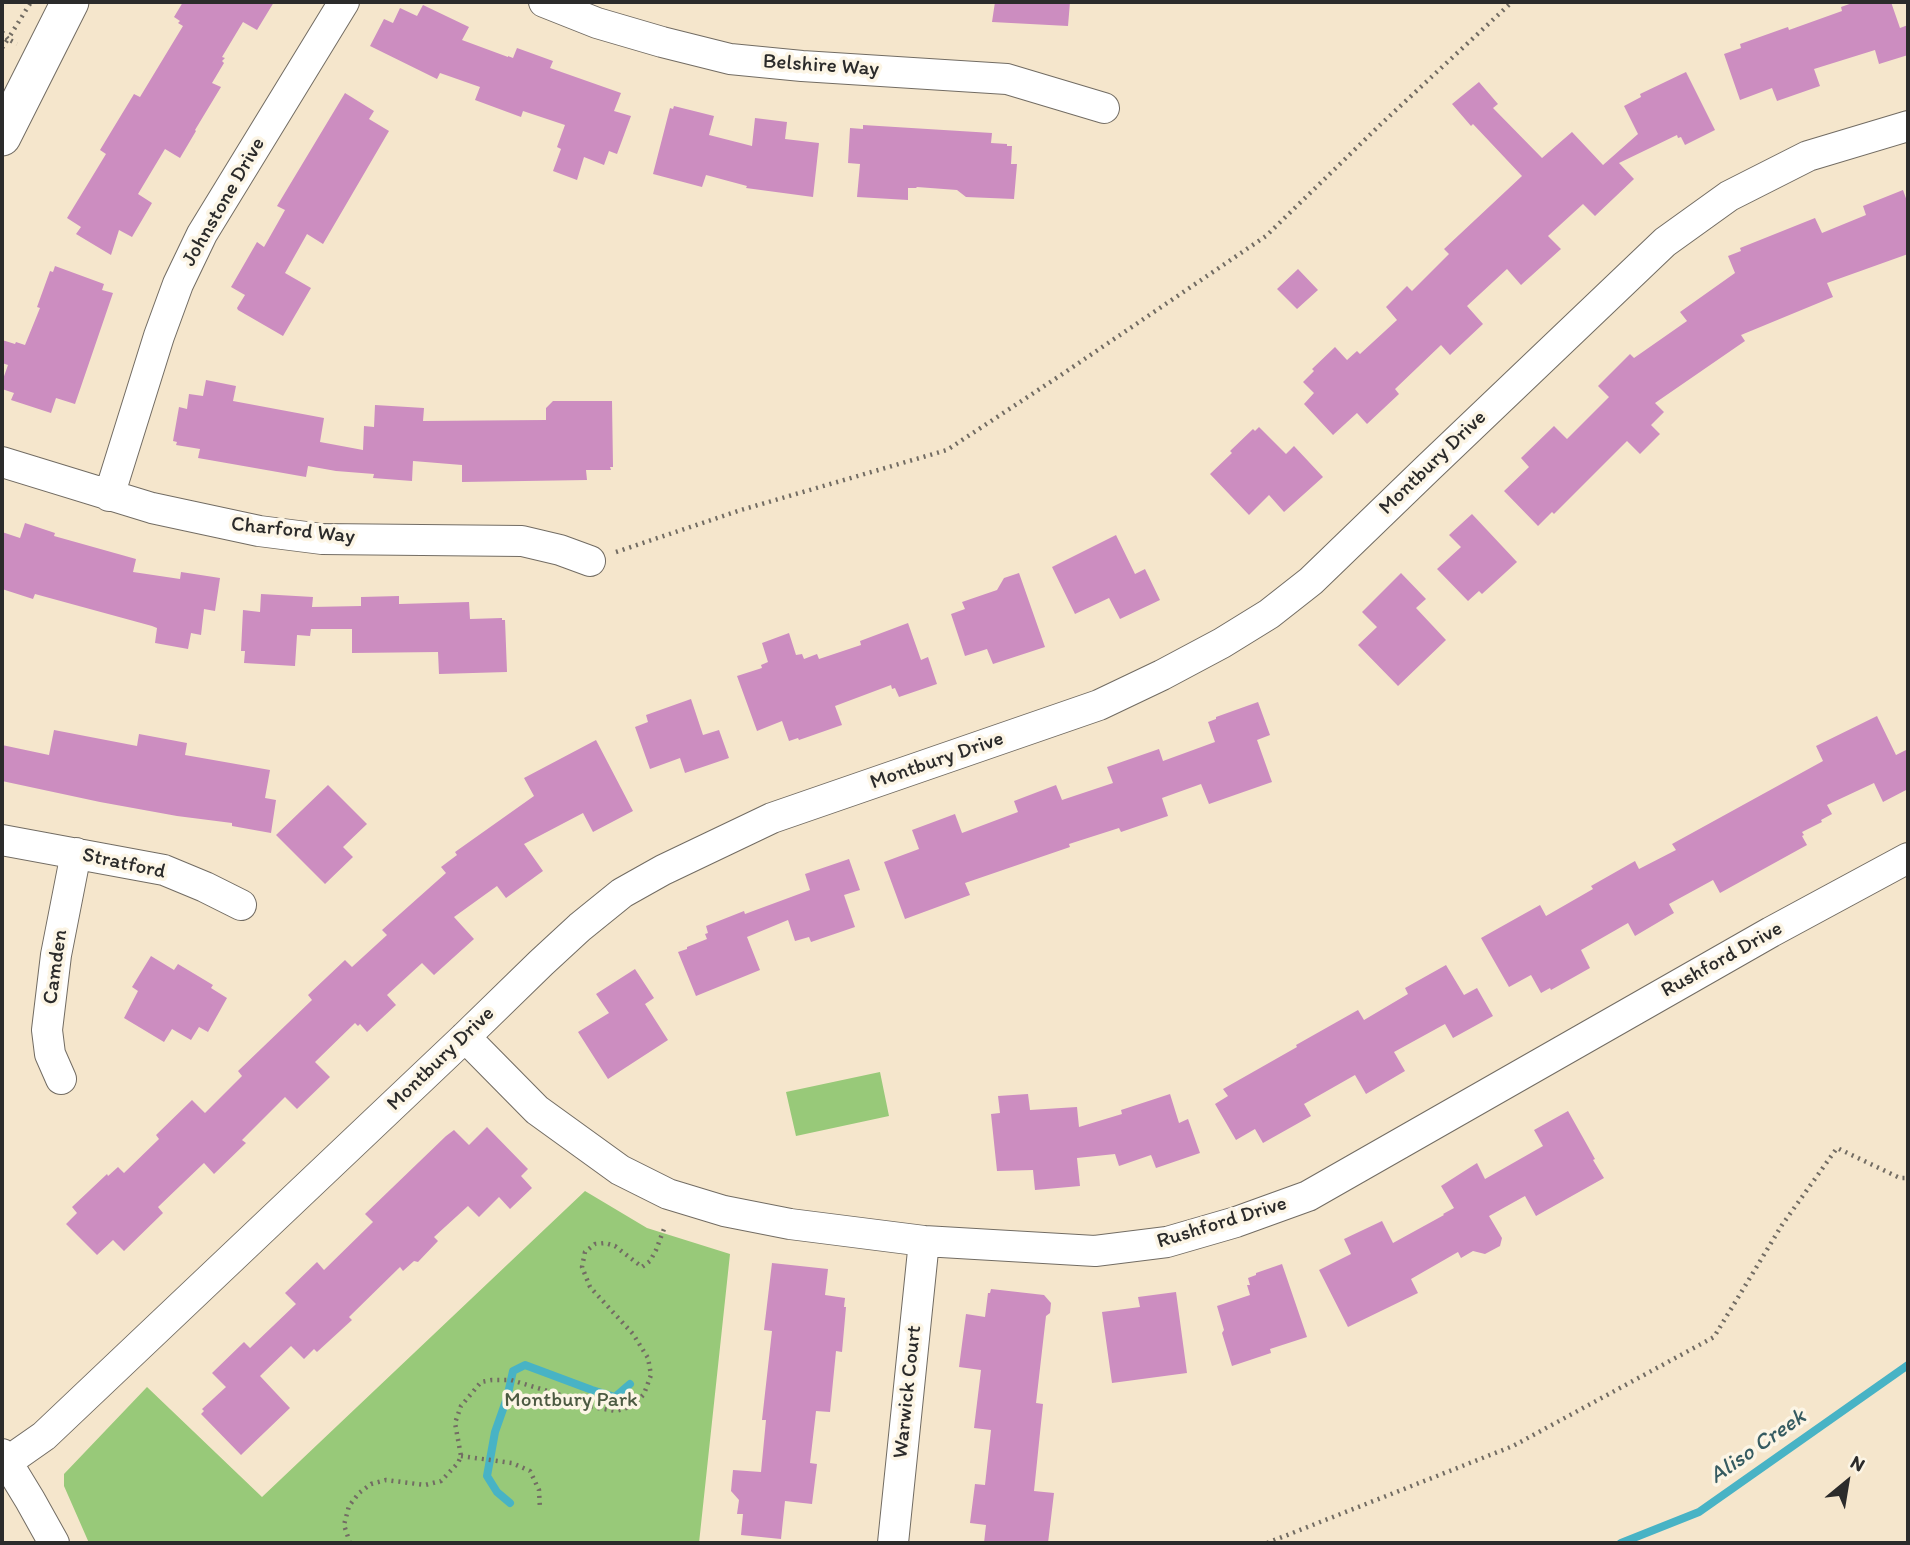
<!DOCTYPE html>
<html>
<head>
<meta charset="utf-8">
<style>
  body { margin:0 }
  #map { position:relative; width:1910px; height:1545px; overflow:hidden; background:#f5e6cc; font-family:Itim,sans-serif }
  canvas { display:block }
  .frame { position:absolute; inset:0; border:4px solid #2b2b2b; pointer-events:none }
  .north { position:absolute; left:1812px; top:1447px; width:70px; height:70px; -webkit-text-stroke:5px #fcf5e5; paint-order:stroke; rotate:30deg; font-size:19px; font-weight:700; line-height:28px; text-align:center; color:#2b2b2b }
  .north::after { content:''; display:block; margin:auto; width:24px; height:32px; background:#2b2b2b; clip-path:polygon(50% 0,100% 100%,50% 72%,0 100%) }
</style>
</head>
<body>
<div id="map">
<canvas width="1910" height="1545"></canvas>
<div class="frame"></div>
<div class="north">N</div>
</div>
<script>
const g = document.querySelector('canvas').getContext('2d');
g.lineJoin = 'round';
function paint(path, color) {
  g.fillStyle = color;
  g.fill(path, 'evenodd');
}
function poly(rows) {
  const path = new Path2D();
  for (const r of rows) {
    path.moveTo(r[0], r[1]);
    for (let i = 2; i < r.length; i += 2) path.lineTo(r[i], r[i + 1]);
  }
  return path;
}
function trace(path, color, width, dash) {
  g.strokeStyle = color;
  g.lineWidth = width;
  g.lineCap = dash ? 'butt' : 'round';
  g.setLineDash(dash || []);
  g.stroke(path);
}
function label(font, color, halo, rows, align = 'center') {
  g.font = font + ' Itim,sans-serif';
  g.lineWidth = 7;
  g.setLineDash([]);
  g.textBaseline = 'middle';
  g.strokeStyle = halo;
  g.fillStyle = color;
  for (const [text, x, y, turn = 0] of rows) {
    g.save();
    g.translate(x, y);
    g.rotate((+turn || 0) * Math.PI / 180);
    g.textAlign = isNaN(turn) ? turn : align;
    if (halo) g.strokeText(text, 0, 0);
    g.fillText(text, 0, 0);
    g.restore();
  }
}
paint(poly([
  [880,1072,889,1116,796,1136,786,1092],
  [585,1191,647,1228,730,1254,699,1543,89,1543,64,1486,64,1474,147,1387,262,1497]
]), '#98c979');
trace(poly([
  [510,1503,497,1492,487,1476,495,1432,507,1398,513,1371,525,1365,592,1390,615,1397,630,1384],
  [1621,1543,1699,1512,1908,1365]
]), '#48b3c5', 8);
paint(poly([
  [183,2,274,2,257,30,243,22,222,57,225,58,222,61,224,63,212,83,221,87,195,130,196,131,180,158,165,149,138,194,152,203,132,237,119,230,111,255,76,234,81,227,67,218,106,154,100,150,134,94,140,97,183,26,178,23,180,21,174,17],
  [995,2,1070,2,1068,26,992,22],
  [1855,2,1891,2,1900,28,1908,25,1908,55,1879,64,1875,50,1814,69,1820,86,1777,101,1772,88,1740,100,1724,54,1741,48,1740,44,1785,28,1788,27,1789,30,1842,11,1841,7],
  [423,5,469,27,462,40,508,57,508,56,513,58,517,48,553,61,550,68,621,93,614,111,631,116,617,154,609,151,604,165,584,157,577,180,553,171,561,149,557,147,565,125,523,111,521,117,475,100,480,87,440,73,437,79,370,46,384,19,393,23,400,8,417,16],
  [1686,72,1715,130,1685,145,1681,137,1678,138,1677,135,1619,163,1634,179,1595,216,1583,204,1548,236,1561,249,1521,285,1507,269,1467,306,1483,324,1450,355,1441,345,1395,389,1399,394,1367,424,1357,413,1333,435,1304,404,1314,393,1303,382,1314,371,1312,369,1335,347,1347,360,1357,351,1360,354,1397,320,1386,307,1407,286,1412,291,1449,254,1444,249,1522,176,1473,124,1471,126,1452,104,1479,82,1498,104,1493,108,1542,158,1572,132,1603,165,1638,134,1624,106,1641,97,1640,94],
  [345,93,374,111,369,119,389,131,323,244,307,234,285,273,311,288,283,336,238,310,237,308,245,295,231,287,257,242,264,247,285,210,277,206],
  [674,106,714,116,709,135,752,146,755,118,787,122,785,139,819,143,813,197,746,188,747,186,706,175,702,187,653,174,670,108,673,109],
  [863,125,992,133,991,143,1007,144,1007,146,1012,146,1011,164,1017,164,1014,199,966,197,957,190,917,187,916,188,908,188,908,200,857,197,860,164,848,163,850,128,863,129],
  [1903,190,1908,204,1908,254,1827,283,1833,297,1741,335,1745,341,1655,403,1664,412,1651,425,1660,434,1640,454,1627,441,1554,514,1552,512,1538,526,1504,491,1529,467,1521,458,1554,426,1567,439,1609,397,1598,386,1630,354,1634,358,1687,321,1680,312,1735,273,1728,256,1741,251,1740,248,1815,218,1822,233,1866,215,1863,206],
  [55,266,104,284,102,290,113,293,75,404,56,398,51,413,11,400,14,393,2,389,2,382,8,365,2,363,2,340,15,344,16,342,25,345,40,308,37,307,50,271,53,272],
  [1298,269,1318,290,1297,309,1277,289],
  [206,380,236,386,233,401,324,418,320,442,363,450,364,426,374,427,375,405,424,408,423,421,546,420,546,408,553,401,612,401,613,467,610,467,611,470,586,470,587,480,462,482,462,465,413,461,412,481,373,478,374,474,336,471,308,466,306,477,198,458,200,449,176,445,177,442,173,441,179,407,187,409,189,394,203,396],
  [1259,427,1286,454,1294,446,1323,477,1284,512,1269,495,1249,515,1210,474,1232,453,1230,451,1253,429,1255,431],
  [1472,514,1517,562,1482,594,1479,591,1468,601,1437,569,1461,547,1449,535],
  [25,523,55,533,54,536,136,559,133,572,180,579,181,572,220,578,215,611,204,609,201,635,191,633,188,649,155,643,157,628,152,626,35,594,33,599,2,589,2,532,20,538],
  [1116,535,1135,574,1145,569,1160,600,1120,619,1109,598,1075,614,1052,567],
  [1019,573,1045,647,993,664,987,649,965,656,951,614,965,609,962,602,997,590,1004,578],
  [1401,573,1426,599,1416,608,1446,640,1398,686,1358,645,1377,627,1362,612],
  [261,594,313,597,312,607,361,606,361,597,399,596,399,604,469,602,470,619,502,618,502,620,505,620,507,672,439,674,438,652,352,653,352,629,311,629,310,636,297,635,295,666,244,663,245,651,241,651,243,610,260,612],
  [908,623,921,660,928,657,937,684,899,697,895,688,892,689,891,685,835,706,842,725,799,740,798,738,789,741,782,721,757,731,737,676,762,668,761,665,768,662,762,643,789,633,796,655,802,654,804,659,817,654,819,659,861,645,860,641],
  [691,699,703,735,719,730,729,758,685,773,680,758,650,769,635,727,648,722,646,715],
  [1258,702,1270,735,1257,740,1272,782,1209,804,1201,784,1162,798,1168,816,1121,832,1119,828,1069,844,1070,847,965,883,970,895,905,919,884,862,919,849,912,830,955,814,962,833,1018,812,1014,801,1056,785,1062,800,1113,783,1107,767,1159,749,1163,761,1215,742,1208,722,1216,719,1216,717],
  [1877,716,1896,755,1908,749,1908,789,1883,802,1874,783,1827,805,1832,814,1821,820,1822,822,1802,832,1804,835,1802,836,1807,845,1720,893,1713,880,1669,904,1674,913,1635,936,1628,923,1581,950,1590,968,1551,990,1550,988,1541,993,1531,975,1509,987,1481,938,1540,905,1546,916,1593,889,1591,886,1635,861,1639,869,1676,850,1672,844,1823,761,1816,746],
  [54,730,137,746,139,734,187,743,185,755,270,770,265,798,276,800,271,833,232,826,232,823,177,816,100,802,2,781,2,745,49,755],
  [596,740,633,811,593,832,583,813,524,844,543,871,506,898,497,886,454,917,474,939,434,975,422,963,387,995,396,1005,367,1032,360,1024,358,1026,355,1023,315,1062,330,1077,297,1109,285,1097,242,1140,246,1143,214,1174,204,1163,158,1207,163,1213,124,1251,113,1240,97,1255,66,1224,77,1213,72,1207,107,1174,108,1176,118,1167,124,1173,159,1139,156,1135,192,1100,205,1113,242,1076,238,1071,312,1000,308,995,345,960,352,967,387,935,382,930,446,873,441,867,457,855,455,852,534,796,524,778],
  [328,785,367,824,343,847,353,857,325,884,276,835],
  [849,859,860,890,844,895,855,927,811,942,809,937,795,941,788,920,747,937,760,970,696,996,678,952,687,949,687,947,707,939,705,934,708,933,706,926,744,911,745,914,810,890,805,874],
  [151,956,174,970,178,964,213,985,211,988,227,998,208,1032,199,1027,191,1040,172,1029,164,1042,124,1018,138,991,132,987],
  [1446,965,1464,995,1477,988,1493,1016,1453,1038,1445,1024,1394,1052,1405,1071,1366,1094,1355,1075,1304,1104,1311,1116,1263,1143,1255,1129,1236,1140,1215,1104,1228,1096,1223,1089,1297,1047,1296,1045,1358,1010,1364,1020,1408,994,1405,988],
  [635,969,654,998,645,1004,668,1040,608,1079,578,1032,609,1013,596,994],
  [1028,1094,1030,1110,1077,1107,1079,1127,1122,1114,1121,1110,1170,1094,1179,1123,1188,1119,1200,1153,1156,1168,1151,1155,1119,1166,1115,1154,1077,1158,1080,1186,1035,1190,1033,1170,997,1171,991,1114,1000,1113,998,1096],
  [1568,1111,1595,1159,1593,1160,1604,1178,1536,1216,1525,1196,1489,1216,1502,1238,1500,1246,1485,1254,1473,1251,1461,1258,1458,1252,1411,1279,1418,1293,1348,1327,1319,1270,1351,1254,1344,1239,1382,1221,1393,1243,1444,1215,1443,1214,1454,1208,1441,1186,1477,1163,1485,1179,1543,1146,1534,1130],
  [487,1127,528,1169,521,1176,532,1188,510,1209,499,1197,479,1217,468,1206,434,1237,438,1241,418,1262,414,1261,403,1271,400,1267,349,1317,352,1320,317,1352,314,1349,304,1359,291,1346,260,1376,290,1408,241,1455,201,1414,204,1411,202,1409,226,1387,212,1373,244,1342,250,1348,296,1304,285,1293,317,1262,324,1270,373,1222,365,1214,446,1136,454,1130,469,1145],
  [772,1263,828,1269,825,1295,845,1298,844,1307,846,1307,842,1352,836,1351,830,1412,816,1411,810,1463,817,1464,812,1504,785,1501,781,1539,741,1535,743,1514,737,1514,739,1500,731,1491,733,1470,761,1472,766,1420,762,1420,772,1331,764,1330],
  [1282,1264,1307,1337,1270,1349,1271,1353,1232,1366,1222,1333,1224,1330,1217,1306,1250,1295,1247,1285,1250,1285,1248,1278,1256,1275,1256,1273],
  [991,1289,1044,1295,1051,1303,1050,1313,1046,1316,1036,1403,1043,1404,1034,1491,1054,1493,1048,1543,984,1543,986,1525,970,1523,975,1484,985,1485,991,1430,974,1428,981,1370,959,1367,966,1314,985,1317,988,1293,990,1293],
  [1176,1292,1187,1373,1112,1383,1102,1312,1140,1307,1138,1297]
]), '#cc8dc0');
const minor = poly([
  [544,2,597,23,662,42,730,59,802,66,1007,79,1104,108],
  [2,462,152,508,259,531,322,539,522,541,560,550,590,561],
  [109,496,159,336,178,284,202,234,344,2],
  [2,840,164,870,205,887,241,905],
  [465,1037,537,1110,620,1170,668,1194,724,1211,790,1224,924,1241,1095,1251,1167,1242,1236,1222,1308,1196,1771,932,1908,858],
  [61,1079,50,1054,47,1030,56,955,76,853],
  [2,1454,30,1500,54,1543],
  [7,1462,44,1436,465,1037,541,963,580,927,622,893,663,870,772,818,1099,705,1162,675,1222,643,1269,614,1311,581,1428,468,1665,242,1729,196,1808,156,1908,126],
  [893,1543,924,1241]
]);
const tertiary = poly([
  [2,137,70,2]
]);
trace(minor, '#726c63', 32);
trace(tertiary, '#726c63', 39);
trace(poly([
  [2,32,8,39,31,2],
  [2,48,8,39,17,44],
  [616,552,741,510,947,450,1061,375,1266,236,1381,124,1512,2],
  [461,1456,512,1463,530,1471,539,1490,540,1509],
  [350,1543,344,1525,349,1506,359,1493,371,1484,386,1480,425,1485,441,1481,458,1463,461,1456,455,1423,461,1406,481,1382,492,1380,511,1380,574,1399,592,1407,616,1411,633,1406,644,1394,651,1375,648,1358,633,1334,590,1287,582,1267,585,1252,595,1244,605,1243,615,1246,642,1267,650,1261,656,1250,664,1229],
  [1267,1543,1513,1446,1714,1337,1782,1225,1837,1148,1900,1178,1908,1178]
]), '#726c63', 4.5, [2, 5]);
trace(minor, '#fff', 30);
trace(tertiary, '#fff', 37);
label('21px', '#2b2b2b', '#fcf5e5', [
  ["Belshire Way",821,66,4],
  ["Johnstone Drive",224,202,-60],
  ["Montbury Drive",1433,463,-44],
  ["Charford Way",293,531,6],
  ["Montbury Drive",937,761,-19],
  ["Stratford",124,864,12],
  ["Rushford Drive",1722,960,-29],
  ["Camden",56,967,-82],
  ["Montbury Drive",441,1059,-44],
  ["Rushford Drive",1222,1223,-17],
  ["Warwick Court",908,1392,-84]
]);
label('21px', '#4c5a42', '#fcf5e5', [
  ["Montbury Park",571,1401]
]);
label('italic 23px', '#355b61', '#fcf5e5', [
  ["Aliso Creek",1758,1447,-35]
]);
</script>
</body>
</html>
